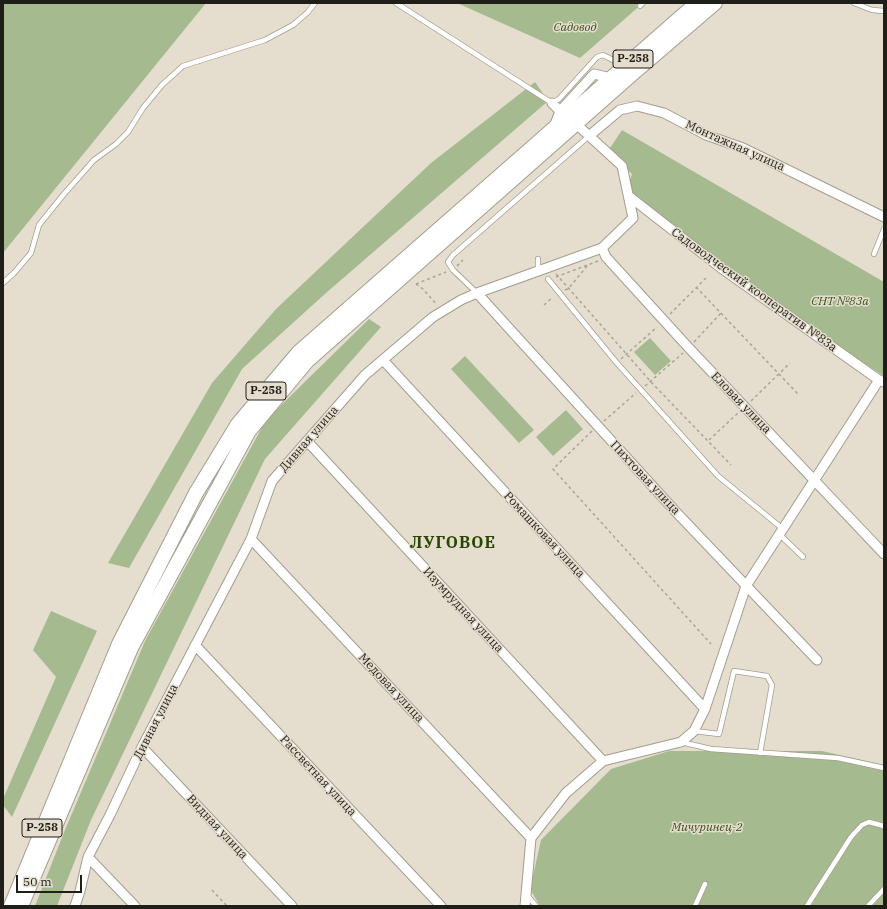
<!DOCTYPE html>
<html>
<head>
<meta charset="utf-8">
<style>
  body { margin:0 }
  #map { position:relative; width:887px; height:909px; overflow:hidden; background:#e5decf; font-family:"IBM Plex Serif",serif }
  canvas { display:block }
  .frame { position:absolute; inset:0; border:4px solid #201e18; pointer-events:none }
  .scale { position:absolute; left:16px; top:875px; width:66px; height:18px; box-sizing:border-box; border:2px solid #201e18; border-top:0; padding-left:5px; font-size:12px; line-height:14px; white-space:nowrap; color:#201e18; -webkit-text-stroke:3px #e5decf; paint-order:stroke }
</style>
</head>
<body>
<div id="map">
<canvas width="887" height="909"></canvas>
<div class="frame"></div>
<div class="scale">50 m</div>
</div>
<script>
const g = document.querySelector('canvas').getContext('2d');
g.lineJoin = 'round';
function paint(path, color) {
  g.fillStyle = color;
  g.fill(path, 'evenodd');
}
function poly(rows) {
  const path = new Path2D();
  for (const r of rows) {
    path.moveTo(r[0], r[1]);
    for (let i = 2; i < r.length; i += 2) path.lineTo(r[i], r[i + 1]);
  }
  return path;
}
function trace(path, color, width, dash) {
  g.strokeStyle = color;
  g.lineWidth = width;
  g.lineCap = dash ? 'butt' : 'round';
  g.setLineDash(dash || []);
  g.stroke(path);
}
function label(font, color, halo, rows, align = 'center') {
  g.font = font + ' "IBM Plex Serif",serif';
  g.lineWidth = 3;
  g.setLineDash([]);
  g.textBaseline = 'middle';
  g.strokeStyle = halo;
  g.fillStyle = color;
  for (const [text, x, y, turn = 0] of rows) {
    g.save();
    g.translate(x, y);
    g.rotate((+turn || 0) * Math.PI / 180);
    g.textAlign = isNaN(turn) ? turn : align;
    if (halo) g.strokeText(text, 0, 0);
    g.fillText(text, 0, 0);
    g.restore();
  }
}
paint(poly([
  [3,3,206,3,3,253],
  [457,3,643,3,580,58],
  [535,82,548,101,326,293,242,369,129,568,108,563,212,383,276,309,431,163],
  [622,130,884,282,884,376,823,337,723,268,626,192,632,174,608,151],
  [369,319,381,327,265,459,91,820,57,906,35,906,65,830,145,641,266,420],
  [650,338,671,361,655,375,634,352],
  [465,356,534,430,519,443,451,369],
  [566,410,583,429,553,456,536,437],
  [51,611,97,631,12,817,3,805,3,799,56,677,33,650],
  [669,751,822,751,884,765,884,906,540,906,530,889,541,840,611,769]
]), '#a5ba8f');
const lane = poly([
  [396,3,552,103,559,99,597,57,603,55,623,65],
  [854,3,872,10,884,11],
  [640,6,643,3],
  [874,254,884,229],
  [538,271,538,259],
  [548,279,616,362,718,476,783,529],
  [3,283,14,273,31,253,39,225,64,194,94,160,116,144,128,132,143,108,162,85,183,66,265,40,293,25,307,13,315,3],
  [477,293,453,270,448,262,453,255,589,136],
  [780,535,803,557],
  [694,731,719,734,734,671,767,676,772,685,760,753],
  [681,742,711,749,838,758,884,768],
  [527,895,536,906],
  [695,906,705,884],
  [807,906,851,837,862,825,869,822,884,826],
  [868,906,884,889]
]);
const street = poly([
  [552,103,560,111],
  [554,127,560,111,594,74,611,78],
  [589,136,620,110,637,106,664,113,706,135,743,148,884,217],
  [630,197,721,268,879,380],
  [602,248,606,257,688,347,884,554],
  [477,293,676,512,817,660],
  [383,360,705,709],
  [307,441,603,761],
  [251,539,531,838],
  [195,645,441,906],
  [142,747,292,906],
  [88,857,135,906],
  [75,906,80,891,88,857,110,815,142,747,251,539,272,481,365,375,433,317,461,300,477,293,602,248,633,218,622,166,573,121],
  [525,906,531,838,566,793,603,761,681,742,694,731,705,709,746,586,879,380,884,382]
]);
const primary = poly([
  [11,906,119,644,196,493,238,424,299,352,697,3],
  [21,906,131,648,249,431,307,361,632,74,715,3]
]);
trace(lane, '#a49d8f', 6);
trace(street, '#a49d8f', 11);
trace(primary, '#a49d8f', 16);
trace(poly([
  [457,266,463,260],
  [556,274,651,382,731,465],
  [556,277,598,261],
  [416,284,446,272],
  [416,284,423,289,437,305],
  [696,287,798,394],
  [565,290,568,289,588,265],
  [544,305,553,297],
  [670,314,706,278],
  [694,342,721,313],
  [621,359,657,327],
  [645,386,683,353],
  [751,401,790,363],
  [604,421,636,393],
  [592,431,553,469,711,644],
  [709,440,738,413],
  [212,890,227,906]
]), '#a9a497', 1.5, [3, 3]);
trace(lane, '#fff', 4.5);
trace(street, '#fff', 9);
trace(primary, '#fff', 14);
for (const [x, y, w] of [
  [633,59,40],
  [266,391,40],
  [42,828,40]
]) {
  const box = new Path2D();
  box.roundRect(x - w / 2, y - 9, w, 18, 3);
  g.fillStyle = '#e5decf';
  g.fill(box);
  trace(box, '#201e18', 1);
}
label('bold 11px', '#201e18', null, [
  ["Р-258",633,59],
  ["Р-258",266,391],
  ["Р-258",42,828]
]);
label('italic 12px', '#375016', '#e5decf', [
  ["Садовод",575,28],
  ["СНТ №83а",840,302],
  ["Мичуринец-2",707,828]
]);
label('12px', '#201e18', '#e5decf', [
  ["Монтажная улица",735,146,24],
  ["Садоводческий кооператив №83а",754,290,36],
  ["Еловая улица",741,403,46],
  ["Дивная улица",309,439,-49],
  ["Пихтовая улица",645,478,47],
  ["Ромашковая улица",544,535,47],
  ["Изумрудная улица",463,610,47],
  ["Медовая улица",391,688,47],
  ["Дивная улица",156,722,-63],
  ["Рассветная улица",318,776,47],
  ["Видная улица",217,827,47]
]);
g.letterSpacing = '1px';
label('bold 16px', '#294700', '#e5decf', [
  ["ЛУГОВОЕ",453,543]
]);
g.letterSpacing = '0px';
</script>
</body>
</html>
